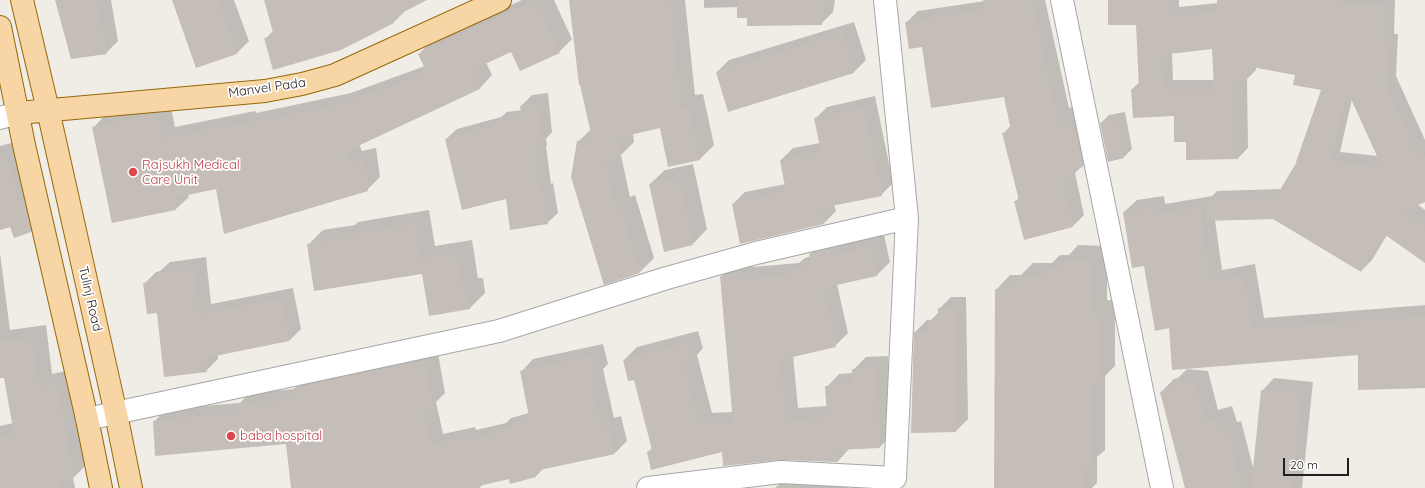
<!DOCTYPE html>
<html>
<head>
<meta charset="utf-8">
<style>
  body { margin:0 }
  #map { position:relative; width:1425px; height:488px; overflow:hidden; background:#f0ede7; font-family:Quicksand,sans-serif }
  canvas { display:block }
  .scale { position:absolute; left:1283px; top:458px; width:66px; height:18px; box-sizing:border-box; border:2px solid #202020; border-top:0; padding-left:5px; font-size:12px; line-height:14px; white-space:nowrap; color:#202020; -webkit-text-stroke:3px #fff; paint-order:stroke }
</style>
</head>
<body>
<div id="map">
<canvas width="1425" height="488"></canvas>
<div class="scale">20 m</div>
</div>
<script>
const g = document.querySelector('canvas').getContext('2d');
g.lineJoin = 'round';
function paint(path, color) {
  g.fillStyle = color;
  g.fill(path, 'evenodd');
}
function poly(rows) {
  const path = new Path2D();
  for (const r of rows) {
    path.moveTo(r[0], r[1]);
    for (let i = 2; i < r.length; i += 2) path.lineTo(r[i], r[i + 1]);
  }
  return path;
}
function trace(path, color, width, dash) {
  g.strokeStyle = color;
  g.lineWidth = width;
  g.lineCap = dash ? 'butt' : 'round';
  g.setLineDash(dash || []);
  g.stroke(path);
}
function label(font, color, halo, rows, align = 'center') {
  g.font = font + ' Quicksand,sans-serif';
  g.lineWidth = 3.5;
  g.setLineDash([]);
  g.textBaseline = 'middle';
  g.strokeStyle = halo;
  g.fillStyle = color;
  for (const [text, x, y, turn = 0] of rows) {
    g.save();
    g.translate(x, y);
    g.rotate((+turn || 0) * Math.PI / 180);
    g.textAlign = isNaN(turn) ? turn : align;
    if (halo) g.strokeText(text, 0, 0);
    g.fillText(text, 0, 0);
    g.restore();
  }
}
paint(poly([
  [56,0,111,0,118,41,106,53],
  [173,0,234,0,249,41,237,53,197,67],
  [265,0,425,0,407,9,394,22,340,50,265,39,273,31],
  [522,0,554,0,572,39,559,52,512,50,486,62,492,75,480,88,359,144,362,151,376,148,380,177,367,190,217,188,188,194,189,197,176,209,112,222,94,127,106,114,170,102,175,127,255,111,256,113,351,93,425,66,419,54,432,41],
  [570,0,685,0,695,95,703,94,714,145,700,159,669,166,660,127,633,133,634,142,621,155,630,197,635,195,654,258,640,272,605,283,578,142,591,129],
  [704,0,835,0,833,12,821,24,748,17,738,7,704,8],
  [984,0,1045,0,1069,108,1072,107,1075,119,1087,117,1094,154,1075,173,1084,215,1073,226,1016,201,1019,197,1003,134,1011,125,1005,96,923,46,906,23,918,11,985,1],
  [1109,0,1179,0,1179,7,1218,3,1218,0,1395,0,1394,34,1398,34,1396,76,1425,140,1425,201,1417,204,1425,210,1425,262,1387,235,1372,260,1361,271,1273,218,1215,220,1222,270,1255,264,1264,318,1425,305,1425,387,1359,354,1170,327,1124,212,1137,200,1164,196,1165,204,1212,196,1217,191,1282,189,1296,166,1322,90,1296,74,1256,67,1256,70,1247,79,1248,148,1238,158,1187,141,1175,115,1132,89,1140,82,1137,24],
  [1213,48,1214,80,1173,80,1172,53],
  [1352,99,1378,156,1340,152],
  [854,22,866,60,854,72,717,72,729,60],
  [548,93,552,132,546,139,547,145,546,147,551,184,553,183,558,213,547,223,506,198,446,139,457,129,501,117,507,112,522,110,521,106,532,95],
  [875,96,893,183,881,195,834,204,836,211,824,223,733,204,745,192,786,184,781,160,793,148,820,143,815,119,827,107],
  [1125,112,1132,149,1124,157,1109,160,1101,123,1109,115],
  [19,141,44,218,31,232,10,225,0,229,0,146],
  [693,164,707,229,693,244,650,184,665,170],
  [429,210,435,246,472,240,478,278,483,278,485,293,470,308,430,315,423,272,308,245,323,230,355,225,358,222],
  [884,235,890,262,877,275,837,284,848,333,835,346,793,355,798,408,828,406,827,387,839,374,853,373,853,370,866,357,888,356,892,434,880,447,850,448,838,461,723,450,648,452,653,447,635,379,624,360,637,347,698,331,703,348,697,355,712,413,733,412,721,277,734,264,752,261,753,267,799,263,805,258,811,256,810,254,823,241,843,244],
  [1078,245,1107,246,1107,300,1115,300,1115,366,1105,376,1105,450,1097,457,1097,483,1092,488,995,488,996,290,1010,275,1021,275,1033,263,1052,263,1060,255,1069,255],
  [0,253,10,330,46,325,52,374,70,370,87,464,73,478,75,488,0,488,0,426,13,423,5,376,0,377],
  [206,257,211,304,293,288,301,329,289,341,218,354,218,359,206,371,157,311,144,284,156,272,160,271,170,262],
  [951,297,966,297,968,419,956,431,915,332,927,320,931,320,939,312,939,309],
  [603,344,608,364,603,369,614,418,621,416,627,441,614,454,544,468,536,476,510,477,483,484,479,488,292,488,287,443,154,422,166,409,240,403,249,393,295,389,295,388,307,375,437,348,445,393,436,402,443,434,475,427,476,430,506,423,511,418,529,413,521,372,533,359],
  [1187,369,1208,371,1218,410,1232,406,1237,422,1241,421,1254,471,1262,391,1274,378,1313,382,1302,488,1187,488,1161,392,1174,379,1178,378],
  [847,480,848,488,775,488,783,481]
]), '#0003');
paint(poly([
  [55,0,97,0,107,54,71,59],
  [172,0,218,0,237,54,196,68],
  [264,0,427,0,392,18,394,23,341,50,273,70,264,38,274,36],
  [536,0,560,53,520,71,511,52,472,70,480,89,345,152,349,163,364,160,368,191,224,234,216,189,174,198,176,210,112,223,92,127,157,114,162,139,243,123,243,125,337,105,427,73,418,54],
  [569,0,670,0,681,108,689,108,700,160,668,167,660,128,617,138,621,157,605,160,616,210,621,209,640,273,604,285,571,177,577,141,592,138,580,85,579,85],
  [737,0,825,0,822,25,747,26,747,18,737,18],
  [983,0,1032,0,1057,119,1060,118,1063,130,1075,128,1083,167,1073,169,1075,175,1062,178,1073,227,1024,240,1014,201,1019,200,1002,133,1011,131,1004,97,931,108,922,47,909,49,905,22,986,10],
  [1108,0,1169,0,1169,17,1218,11,1217,0,1340,0,1340,5,1385,5,1385,44,1388,44,1386,87,1419,158,1425,156,1425,202,1403,212,1425,227,1425,263,1384,234,1361,272,1273,219,1207,221,1206,201,1275,198,1295,165,1321,90,1293,85,1295,75,1246,66,1247,81,1237,81,1238,159,1186,160,1186,142,1174,142,1174,116,1133,118,1131,89,1139,89,1136,25,1108,25],
  [1212,49,1214,90,1163,90,1161,55],
  [1347,90,1382,167,1331,162],
  [842,33,854,73,728,112,716,72],
  [537,103,542,144,535,145,537,157,535,157,540,194,543,194,548,224,510,230,506,199,462,210,445,139,495,126,495,122,522,119,520,106],
  [864,108,882,196,821,208,824,224,740,244,732,204,786,192,780,160,821,152,814,118],
  [1117,120,1124,158,1108,162,1100,123],
  [6,153,19,202,24,200,31,232,14,238,10,227,0,230,0,154],
  [679,178,693,245,664,252,649,184],
  [1151,208,1153,215,1200,208,1210,282,1243,276,1252,330,1425,316,1425,388,1358,390,1358,355,1172,370,1169,328,1155,331,1144,266,1132,268,1123,212],
  [415,224,420,260,457,254,463,293,468,292,470,309,429,316,422,274,314,291,307,244,342,239,342,236],
  [871,247,877,276,823,288,836,347,780,360,785,420,827,418,825,386,852,384,852,369,875,368,880,448,837,450,838,462,780,460,723,466,722,452,651,470,647,452,652,450,634,380,628,381,623,360,686,343,691,362,683,364,699,425,733,423,720,276,740,274,740,279,792,275,791,270,812,265,809,254,829,249,831,256],
  [1062,260,1092,260,1093,315,1100,314,1101,382,1091,382,1091,465,1083,466,1083,488,994,488,995,289,1017,289,1017,277,1044,277,1044,269,1062,269],
  [194,269,199,315,281,299,289,341,205,358,207,372,164,377,157,313,147,314,143,283,158,281,156,273],
  [938,308,955,308,956,432,911,433,914,332,930,331,929,320,938,320],
  [33,338,39,387,57,383,74,478,58,481,59,488,0,488,0,436,14,434,4,378,0,378,0,342],
  [591,356,595,378,591,379,601,429,609,428,615,454,535,471,536,477,510,484,509,479,470,488,291,488,286,444,155,456,153,421,237,414,236,405,296,400,294,388,424,360,433,407,423,409,431,446,463,439,464,442,498,433,497,430,530,422,520,371],
  [1173,381,1195,384,1205,422,1220,419,1224,434,1228,433,1242,488,1185,488,1160,392,1174,388],
  [1261,390,1301,394,1291,488,1251,488]
]), '#c5bdb7');
const minor = poly([
  [1062,0,1162,488],
  [0,118,18,113],
  [87,419,499,331,667,278,756,253,907,218],
  [648,488,781,472,895,478,907,218,885,0]
]);
const major = poly([
  [22,0,48,110,116,414,131,488],
  [0,27,24,145,87,419,101,488],
  [18,113,265,91,302,84,335,75,500,0]
]);
trace(minor, '#a7a7a7', 24);
trace(major, '#966707', 24);
trace(minor, '#fff', 22);
trace(major, '#f8d5a5', 22);
for (const [x, y, r, color] of [
  [133,172,5,"#e0444e"],
  [231,436,5,"#e0444e"]
]) {
  const dot = new Path2D();
  dot.arc(x, y, r, 0, 2 * Math.PI);
  g.fillStyle = color;
  g.fill(dot);
  trace(dot, '#fff', 1.5);
}
label('13px', '#202020', '#fff', [
  ["Manvel Pada",267,88,-8],
  ["Tulinj Road",90,299,77]
]);
label('13px', '#be3a42', '#fff', [
  ["Rajsukh Medical",142,165],
  ["Care Unit",142,180],
  ["baba hospital",240,436]
], 'left');
</script>
</body>
</html>
